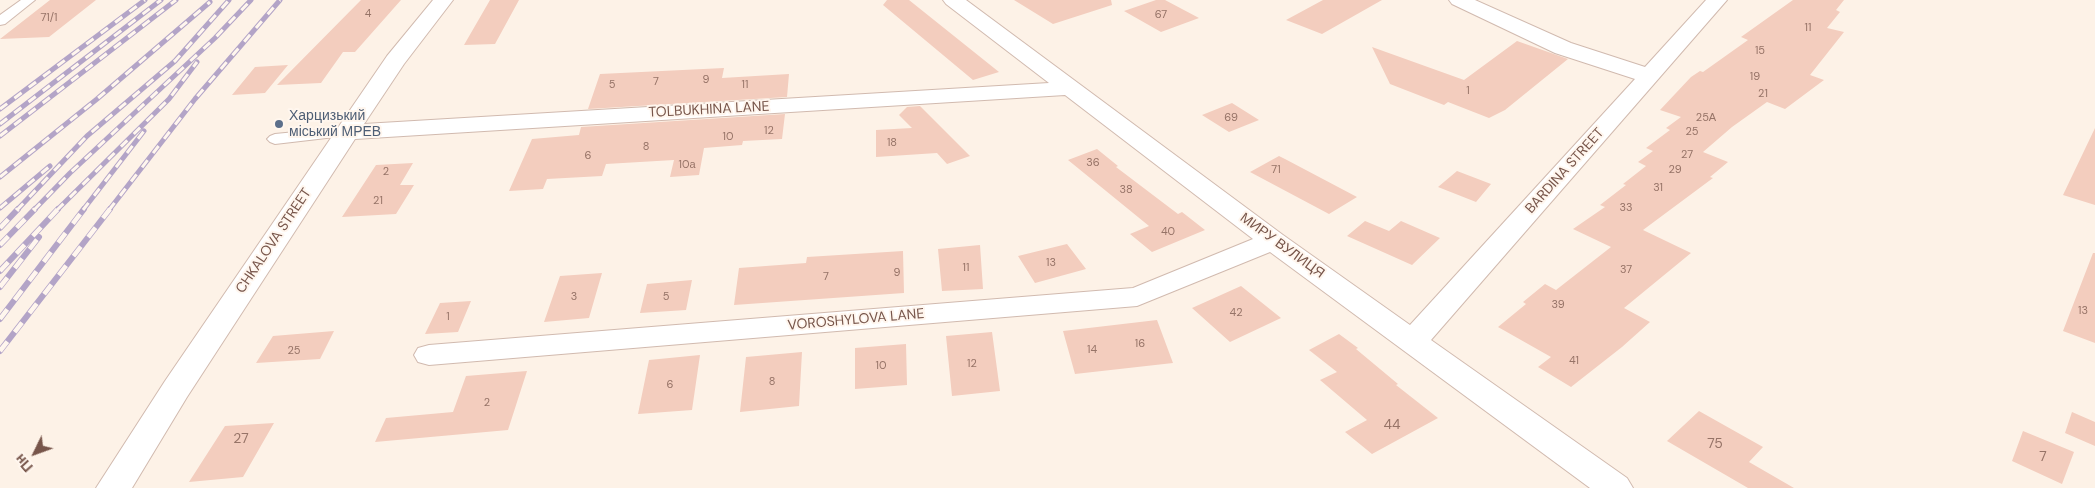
<!DOCTYPE html>
<html>
<head>
<meta charset="utf-8">
<style>
  body { margin:0 }
  #map { position:relative; width:2095px; height:488px; overflow:hidden; background:#fdf2e7; font-family:"DM Sans",sans-serif }
  canvas { display:block }
  .north { position:absolute; left:10px; top:428px; width:50px; height:50px; -webkit-text-stroke:4px #fff6ee; paint-order:stroke; rotate:228deg; font-size:14px; font-weight:700; line-height:20px; text-align:center; color:#77554a }
  .north::after { content:''; display:block; margin:auto; width:18px; height:22px; background:#77554a; clip-path:polygon(50% 0,100% 100%,50% 72%,0 100%) }
</style>
</head>
<body>
<div id="map">
<canvas width="2095" height="488"></canvas>
<div class="north">Пн</div>
</div>
<script>
const g = document.querySelector('canvas').getContext('2d');
g.lineJoin = 'round';
function paint(path, color) {
  g.fillStyle = color;
  g.fill(path, 'evenodd');
}
function poly(rows) {
  const path = new Path2D();
  for (const r of rows) {
    path.moveTo(r[0], r[1]);
    for (let i = 2; i < r.length; i += 2) path.lineTo(r[i], r[i + 1]);
  }
  return path;
}
function trace(path, color, width, dash) {
  g.strokeStyle = color;
  g.lineWidth = width;
  g.lineCap = dash ? 'butt' : 'round';
  g.setLineDash(dash || []);
  g.stroke(path);
}
function label(font, color, halo, rows, align = 'center') {
  g.font = font + ' "DM Sans",sans-serif';
  g.lineWidth = 4;
  g.setLineDash([]);
  g.textBaseline = 'middle';
  g.strokeStyle = halo;
  g.fillStyle = color;
  for (const [text, x, y, turn = 0] of rows) {
    g.save();
    g.translate(x, y);
    g.rotate((+turn || 0) * Math.PI / 180);
    g.textAlign = isNaN(turn) ? turn : align;
    if (halo) g.strokeText(text, 0, 0);
    g.fillText(text, 0, 0);
    g.restore();
  }
}
paint(poly([
  [50,0,96,0,49,37,0,39],
  [361,0,401,0,355,52,343,52,321,83,277,85],
  [490,0,519,0,495,44,464,45],
  [887,0,909,0,999,72,973,80,883,5],
  [1014,0,1111,0,1112,5,1053,24],
  [1156,0,1165,0,1199,18,1161,32,1124,11],
  [1323,0,1382,0,1322,34,1286,20],
  [1793,0,1844,0,1836,10,1840,12,1827,28,1844,32,1810,75,1824,80,1785,109,1767,102,1732,127,1703,152,1728,162,1710,177,1713,178,1643,230,1691,253,1624,308,1650,322,1622,347,1571,387,1538,367,1551,357,1498,327,1526,304,1523,302,1545,284,1556,290,1611,247,1573,229,1605,207,1600,205,1626,185,1623,184,1646,166,1638,162,1653,151,1646,148,1670,130,1666,128,1681,117,1660,110,1691,77,1700,71,1703,72,1748,40,1741,37],
  [1517,41,1568,59,1505,110,1489,118,1448,102,1444,105,1390,84,1372,47,1464,80],
  [288,65,265,93,232,95,255,67],
  [724,68,722,78,789,74,787,97,588,109,600,74],
  [1232,103,1259,120,1229,132,1202,115],
  [920,106,970,156,947,164,937,153,876,157,876,130,912,128,899,115,907,107],
  [785,114,782,139,743,141,742,145,704,148,699,175,670,177,674,160,606,164,602,176,547,179,543,189,509,191,532,139,579,135,581,127],
  [2095,128,2095,205,2063,195],
  [1097,149,1118,166,1116,167,1178,214,1182,212,1205,230,1152,252,1130,234,1149,226,1068,160],
  [1279,156,1285,159,1357,197,1329,214,1250,172],
  [413,163,400,185,414,185,396,214,342,217,376,165],
  [1457,171,1491,184,1476,202,1438,187],
  [1365,221,1389,231,1401,221,1440,238,1412,265,1347,236],
  [1067,244,1086,269,1035,283,1018,256],
  [980,245,983,289,942,291,938,249],
  [903,251,904,293,734,305,739,268,806,263,807,257],
  [2093,253,2095,253,2095,343,2063,331],
  [602,273,589,318,544,322,560,276],
  [692,280,686,310,640,313,647,284],
  [1241,286,1281,318,1230,342,1192,308],
  [471,301,458,332,425,334,440,303],
  [1157,320,1173,363,1075,374,1063,331],
  [334,331,320,359,256,363,273,336],
  [992,332,1000,391,952,396,946,336],
  [1339,334,1358,348,1356,349,1398,384,1396,385,1438,418,1372,454,1345,432,1367,420,1320,380,1337,372,1309,350],
  [906,344,907,385,855,389,855,348],
  [802,352,799,406,740,412,746,357],
  [700,355,692,410,638,414,649,360],
  [527,371,508,430,375,442,386,418,453,412,466,376],
  [1699,411,1763,447,1749,462,1794,488,1748,488,1667,441],
  [2072,412,2095,422,2095,446,2065,433],
  [274,423,243,477,189,482,225,426],
  [2023,431,2074,452,2062,484,2012,461]
]), '#f3cdbe');
const lane = poly([
  [21,0,35,0,5,24,0,25,0,15,21,0],
  [347,127,352,129,355,132,352,135,275,144,270,142,267,139,270,136,275,134,347,127]
]);
const street = poly([
  [433,0,453,0,404,64,364,124,1049,83,946,4,943,0,966,0,1283,235,1410,325,1635,79,1555,53,1452,4,1449,0,1475,0,1571,43,1645,67,1706,0,1727,0,1431,340,1627,478,1633,488,1590,488,1270,252,1137,306,429,365,418,362,414,355,418,348,429,345,1133,288,1253,239,1065,95,355,139,187,397,132,488,96,488,165,381,335,132,387,56,433,0]
]);
trace(lane, '#d1baaf', 2);
trace(street, '#d1baaf', 2);
paint(lane, '#fff');
paint(street, '#fff');
const railFar1 = poly([
  [0,109,145,0],
  [0,124,161,0],
  [0,136,176,0],
  [0,177,97,99,210,2],
  [0,208,50,166],
  [17,210,87,136,175,61,229,0],
  [34,210,70,173,215,38,251,0],
  [57,210,169,99,197,62],
  [83,210,144,131],
  [109,210,195,99,280,0]
]);
const rail = poly([
  [0,228,18,209],
  [0,245,35,209],
  [0,271,58,209],
  [0,287,39,237],
  [0,319,84,209],
  [0,351,110,209]
]);
trace(railFar1, '#b3a4c7', 5);
trace(rail, '#b3a4c7', 6);
trace(railFar1, '#fff6ee', 3, [9]);
trace(rail, '#fff6ee', 4.5, [12]);
for (const [x, y, r, color] of [
  [279,124,5,"#5c6f8a"]
]) {
  const dot = new Path2D();
  dot.arc(x, y, r, 0, 2 * Math.PI);
  g.fillStyle = color;
  g.fill(dot);
  trace(dot, '#fff6ee', 2);
}
label('11px', '#967367', null, [
  ["4",368,14],
  ["67",1161,15],
  ["71/1",49,18],
  ["11",1808,28],
  ["15",1760,51],
  ["19",1755,77],
  ["9",706,80],
  ["7",656,82],
  ["5",612,85],
  ["11",745,85],
  ["1",1468,91],
  ["21",1763,94],
  ["69",1231,118],
  ["25А",1706,118],
  ["12",769,131],
  ["25",1692,132],
  ["10",728,137],
  ["18",892,143],
  ["8",646,147],
  ["27",1687,155],
  ["6",588,156],
  ["36",1093,163],
  ["10а",687,165],
  ["71",1276,170],
  ["29",1675,170],
  ["2",386,172],
  ["31",1658,188],
  ["38",1126,190],
  ["21",378,201],
  ["33",1626,208],
  ["40",1168,232],
  ["13",1051,263],
  ["11",966,268],
  ["37",1626,270],
  ["9",897,273],
  ["7",826,277],
  ["3",574,297],
  ["5",666,297],
  ["39",1558,305],
  ["13",2083,311],
  ["42",1236,313],
  ["1",448,317],
  ["16",1140,344],
  ["14",1092,350],
  ["25",294,351],
  ["41",1574,361],
  ["12",972,364],
  ["10",881,366],
  ["8",772,382],
  ["6",670,385],
  ["2",487,403]
]);
label('14px', '#77554a', '#fff6ee', [
  ["TOLBUKHINA LANE",709,110,-3],
  ["BARDINA STREET",1565,171,-48],
  ["CHKALOVA STREET",274,241,-56],
  ["МИРУ ВУЛИЦЯ",1282,246,36],
  ["VOROSHYLOVA LANE",856,320,-5]
]);
label('14px', '#4e5e75', '#fff6ee', [
  ["Харцизький",289,116],
  ["міський МРЕВ",289,132]
], 'left');
label('14px', '#967367', null, [
  ["44",1392,425],
  ["27",241,439],
  ["75",1715,444],
  ["7",2043,457]
]);
</script>
</body>
</html>
